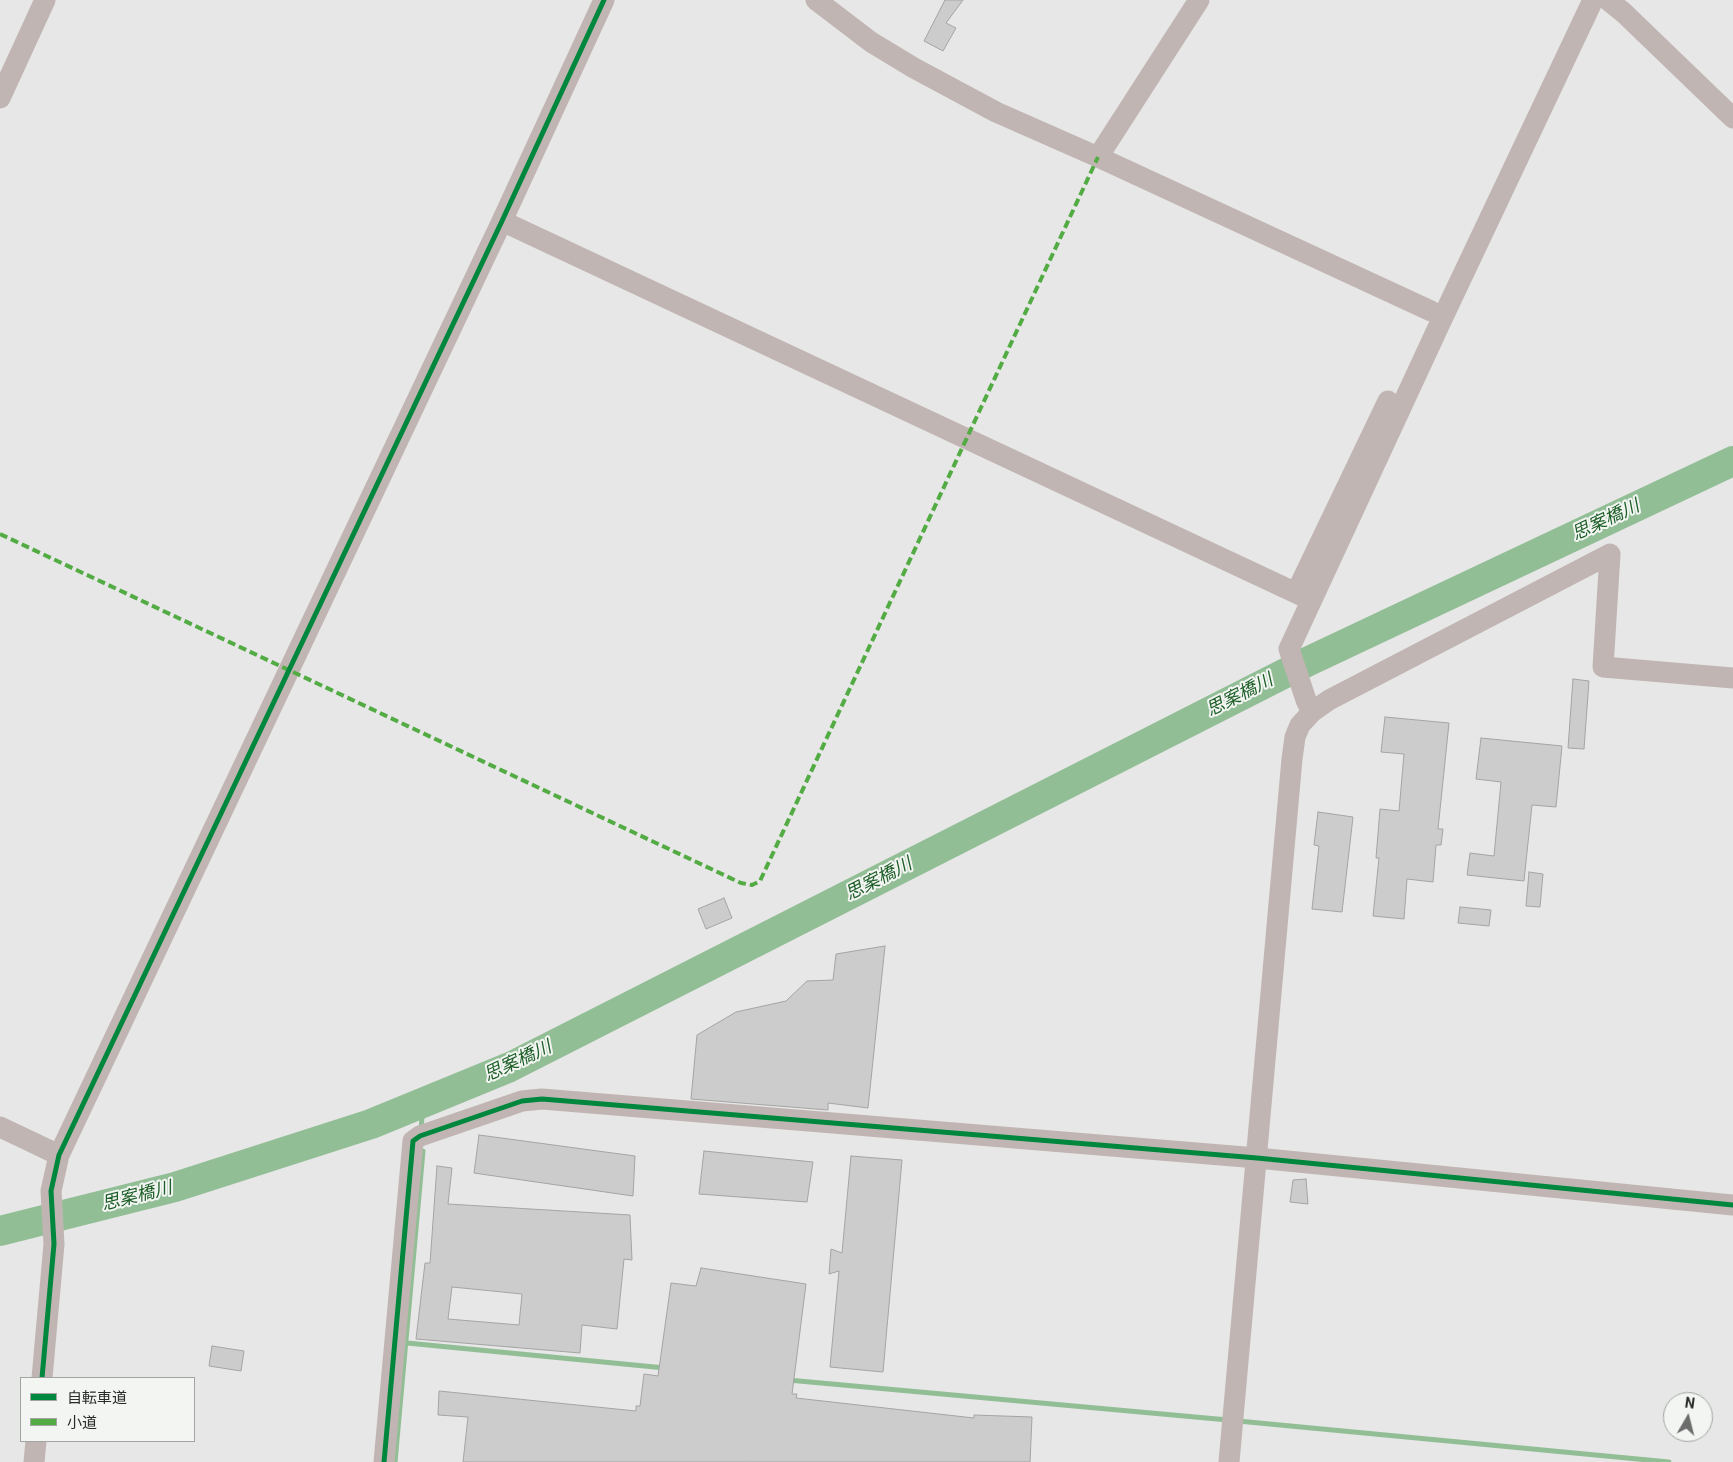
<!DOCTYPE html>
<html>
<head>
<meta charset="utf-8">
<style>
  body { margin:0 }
  #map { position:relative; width:1733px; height:1462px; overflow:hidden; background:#e6e7e6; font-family:Roboto,"Noto Sans JP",sans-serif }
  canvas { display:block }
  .legend { position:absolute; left:20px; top:1377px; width:175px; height:65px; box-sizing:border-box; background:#f3f5f3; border:1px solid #a2a4a2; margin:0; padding:6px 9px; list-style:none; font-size:15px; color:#292a29 }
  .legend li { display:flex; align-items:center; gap:10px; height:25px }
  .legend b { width:25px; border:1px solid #a2a4a2 }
  .north { position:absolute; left:1663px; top:1392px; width:50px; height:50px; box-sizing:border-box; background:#f3f5f3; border:1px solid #a2a4a2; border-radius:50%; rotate:8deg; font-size:14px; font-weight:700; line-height:20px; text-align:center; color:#292a29 }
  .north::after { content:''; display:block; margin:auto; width:18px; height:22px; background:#6b6c6b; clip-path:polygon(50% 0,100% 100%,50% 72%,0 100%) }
</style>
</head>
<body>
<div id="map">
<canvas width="1733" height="1462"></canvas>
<ul class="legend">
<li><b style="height:6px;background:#00873e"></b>自転車道</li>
<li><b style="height:6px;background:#53ab44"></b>小道</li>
</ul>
<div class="north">N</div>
</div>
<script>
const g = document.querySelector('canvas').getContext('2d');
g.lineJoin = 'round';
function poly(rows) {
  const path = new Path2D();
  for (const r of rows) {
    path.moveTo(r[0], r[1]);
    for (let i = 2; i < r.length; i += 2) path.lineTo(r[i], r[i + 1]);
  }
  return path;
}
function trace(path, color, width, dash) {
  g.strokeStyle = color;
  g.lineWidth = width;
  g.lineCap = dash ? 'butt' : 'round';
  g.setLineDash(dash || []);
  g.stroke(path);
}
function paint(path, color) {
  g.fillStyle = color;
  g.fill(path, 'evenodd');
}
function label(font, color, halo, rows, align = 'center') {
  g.font = font + ' Roboto,"Noto Sans JP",sans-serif';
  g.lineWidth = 4;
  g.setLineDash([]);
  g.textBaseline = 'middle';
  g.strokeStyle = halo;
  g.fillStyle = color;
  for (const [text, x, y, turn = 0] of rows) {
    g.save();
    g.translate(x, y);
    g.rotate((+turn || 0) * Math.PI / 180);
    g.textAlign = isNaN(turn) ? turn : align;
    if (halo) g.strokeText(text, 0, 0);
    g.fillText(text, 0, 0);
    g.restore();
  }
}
trace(poly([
  [421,1130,423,1104],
  [407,1343,665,1368],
  [788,1380,1228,1420],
  [1238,1421,1669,1462],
  [395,1462,423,1151]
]), '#92be96', 5);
trace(poly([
  [0,1231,175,1187,371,1124,510,1067,1309,661,1733,461]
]), '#92be96', 30);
const building = poly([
  [945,0,963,0,946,23,956,28,943,51,924,41,945,0],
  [1573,679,1589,681,1584,749,1568,748,1573,679],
  [1385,717,1449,723,1438,829,1443,829,1441,845,1436,845,1433,882,1407,879,1404,919,1373,916,1379,858,1376,858,1380,809,1399,811,1404,754,1381,752,1385,717],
  [1481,738,1562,746,1556,807,1532,805,1524,881,1467,875,1470,853,1494,856,1501,782,1476,779,1481,738],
  [1318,812,1353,817,1342,912,1312,909,1319,846,1314,845,1318,812],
  [1529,872,1543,874,1540,907,1526,906,1529,872],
  [724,898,732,918,706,929,698,909,724,898],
  [1460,907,1491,910,1489,926,1458,923,1460,907],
  [885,946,868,1108,828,1103,828,1110,691,1099,697,1035,736,1012,786,1001,807,981,833,980,836,954,885,946],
  [479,1135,635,1156,633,1196,474,1173,479,1135],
  [704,1151,813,1162,807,1202,699,1194,704,1151],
  [851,1156,902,1160,883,1372,830,1367,839,1271,829,1274,831,1249,842,1253,851,1156],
  [437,1166,452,1168,448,1204,630,1215,632,1260,624,1259,617,1329,582,1325,580,1353,416,1339,425,1263,430,1263,437,1166],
  [452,1287,522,1294,519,1325,448,1319,452,1287],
  [1306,1179,1308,1204,1290,1202,1293,1180,1306,1179],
  [701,1268,806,1284,792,1394,797,1394,796,1398,974,1418,974,1415,1032,1417,1030,1462,463,1462,468,1417,438,1415,439,1391,636,1411,636,1406,640,1406,644,1374,658,1376,671,1283,696,1286,701,1268],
  [212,1346,244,1351,241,1371,209,1366,212,1346]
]);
paint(building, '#cbcccb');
trace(building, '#a4a4a4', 1);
trace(poly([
  [816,0,871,42,914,68,996,112,1098,157,1431,311],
  [1608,0,1624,13,1733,118],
  [0,98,45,0],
  [1098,157,1199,0],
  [502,221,1311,600],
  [1296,593,1388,401],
  [1312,712,1306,700,1289,649,1442,319,1593,0],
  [0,1127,59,1155],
  [42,1378,54,1244,51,1191,59,1155,502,221,604,0],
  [34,1462,36,1441],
  [384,1462,413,1141,420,1136,522,1101,542,1099,1257,1158,1733,1205],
  [1229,1462,1292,759,1295,737,1300,725,1312,712,1329,700,1610,554,1603,667,1733,678]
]), '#c1b5b3', 21);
trace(poly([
  [0,534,741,883,752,885,760,881,1098,157]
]), '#53ab44', 4, [8, 4]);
trace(poly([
  [42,1378,54,1244,51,1191,59,1155,502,221,604,0],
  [384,1462,413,1141,420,1136,522,1101,542,1099,1257,1158,1733,1205]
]), '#00873e', 5);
label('italic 18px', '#1c5e26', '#f3f5f3', [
  ["思案橋川",1606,521,-25],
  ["思案橋川",1240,696,-27],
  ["思案橋川",879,880,-27],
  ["思案橋川",518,1062,-25],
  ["思案橋川",137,1197,-14]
]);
</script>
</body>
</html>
